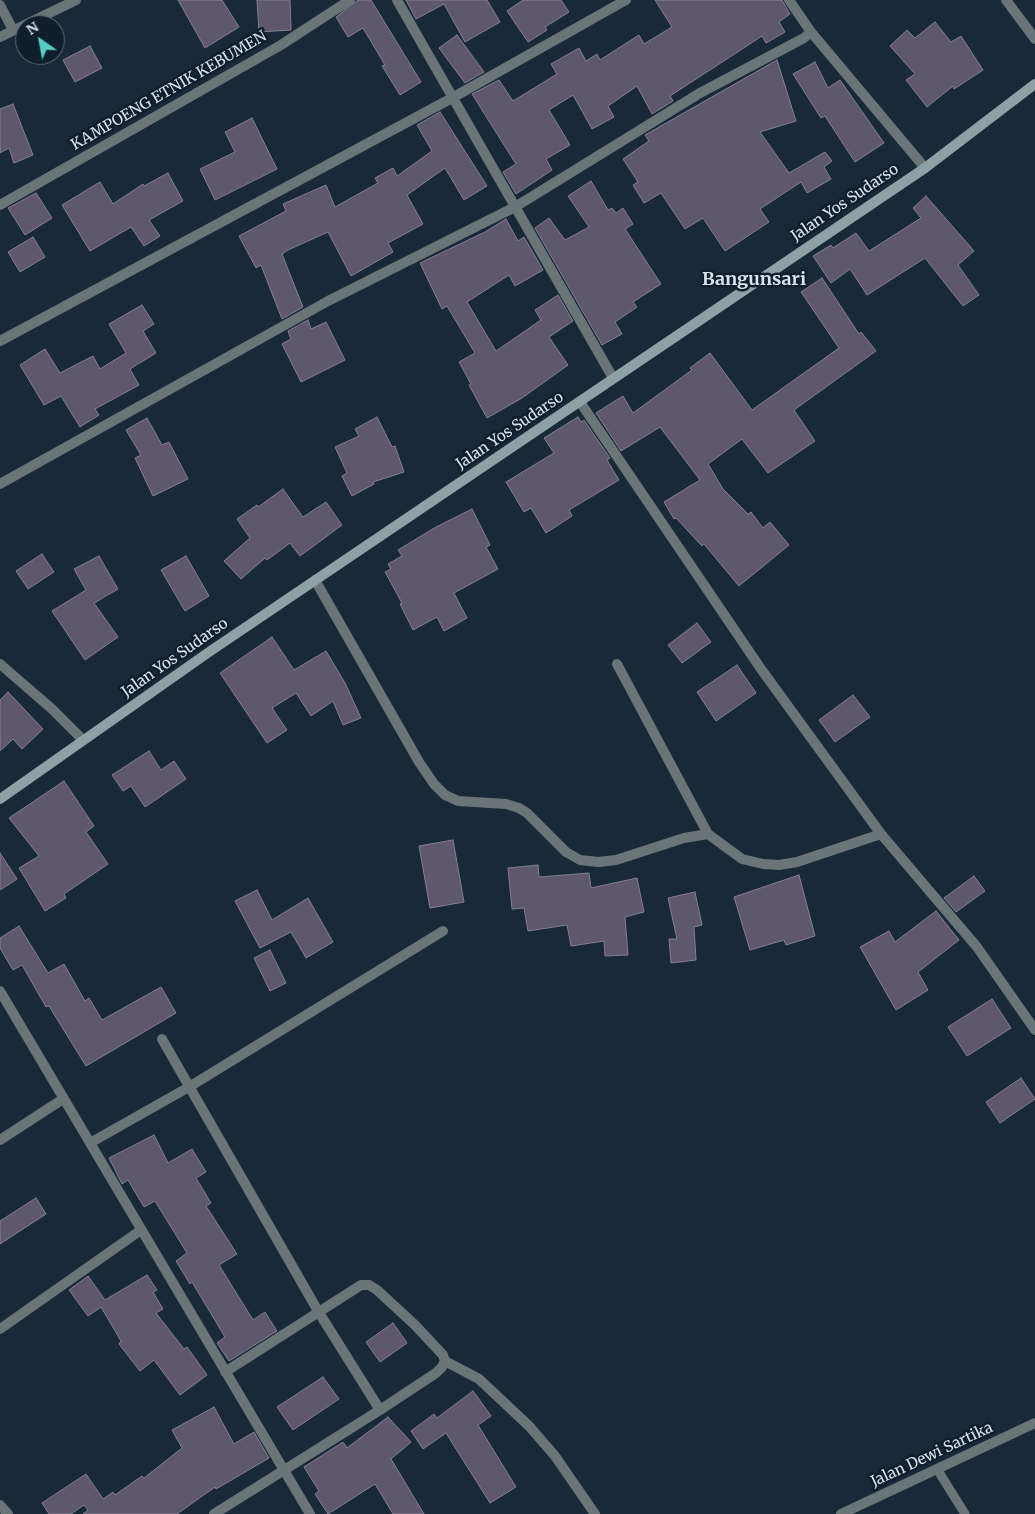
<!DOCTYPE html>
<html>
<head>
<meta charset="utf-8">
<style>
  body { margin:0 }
  #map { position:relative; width:1035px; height:1514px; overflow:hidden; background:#1a2938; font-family:Merriweather,serif }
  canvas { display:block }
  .north { position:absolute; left:15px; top:15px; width:50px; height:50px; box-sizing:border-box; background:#111f2d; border:1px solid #616d79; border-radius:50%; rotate:327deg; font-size:14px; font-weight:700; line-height:20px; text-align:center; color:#d9e3ec }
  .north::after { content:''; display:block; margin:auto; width:18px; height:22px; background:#56cec3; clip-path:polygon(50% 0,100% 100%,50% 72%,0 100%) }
</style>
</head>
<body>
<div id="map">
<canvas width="1035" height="1514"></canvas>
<div class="north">N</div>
</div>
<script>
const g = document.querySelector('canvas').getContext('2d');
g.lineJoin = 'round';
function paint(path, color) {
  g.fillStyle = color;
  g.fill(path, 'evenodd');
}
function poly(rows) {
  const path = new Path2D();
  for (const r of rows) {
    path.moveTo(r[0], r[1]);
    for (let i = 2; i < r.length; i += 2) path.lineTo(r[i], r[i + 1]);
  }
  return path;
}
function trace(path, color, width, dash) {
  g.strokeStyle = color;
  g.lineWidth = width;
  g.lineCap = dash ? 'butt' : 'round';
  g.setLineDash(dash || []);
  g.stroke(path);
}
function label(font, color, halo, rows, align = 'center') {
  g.font = font + ' Merriweather,serif';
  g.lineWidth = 5;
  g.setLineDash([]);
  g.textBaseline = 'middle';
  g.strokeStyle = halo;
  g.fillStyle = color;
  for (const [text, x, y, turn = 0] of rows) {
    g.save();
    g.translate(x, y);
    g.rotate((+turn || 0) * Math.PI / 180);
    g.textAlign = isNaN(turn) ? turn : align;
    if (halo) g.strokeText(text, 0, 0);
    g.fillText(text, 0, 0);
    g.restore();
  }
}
const building = poly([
  [178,0,222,0,239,27,205,48,178,0],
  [257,0,290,0,291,30,259,32,257,0],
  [358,0,371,0,421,82,400,95,382,66,385,65,363,28,348,37,336,17,358,0],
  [406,0,487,0,500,22,465,42,444,4,416,19,406,0],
  [523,0,561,0,569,12,545,27,547,30,528,42,507,11,523,0],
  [655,0,782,0,790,14,779,22,785,32,766,43,762,36,670,96,673,101,652,114,637,86,608,106,614,117,592,129,573,95,549,110,570,145,546,159,552,170,516,194,503,172,516,164,472,94,499,80,513,101,557,74,551,64,579,48,586,61,597,54,600,60,639,35,644,44,672,27,655,0],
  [935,22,951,42,961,36,983,70,954,89,953,86,927,107,906,80,915,74,890,46,907,30,915,38,935,22],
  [457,35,484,72,465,83,439,48,457,35],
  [90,46,102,68,75,82,63,60,90,46],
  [777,60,796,121,760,132,789,173,825,152,832,161,824,167,831,179,807,193,801,182,760,209,769,222,725,251,703,218,685,229,661,193,644,203,633,185,638,182,623,159,649,141,645,135,777,60],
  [815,62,828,88,840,80,884,143,855,162,825,116,821,118,793,74,815,62],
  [13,104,33,155,14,163,9,148,0,153,0,109,13,104],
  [440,112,487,186,464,200,445,168,407,195,423,224,388,243,393,252,351,276,328,232,288,250,282,254,303,307,282,319,261,265,256,268,239,236,286,211,283,204,326,185,335,207,378,183,375,178,393,168,397,176,432,151,417,125,440,112],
  [252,118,277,169,215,200,200,169,235,152,225,132,252,118],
  [168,173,183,201,149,220,160,236,144,246,131,227,90,251,62,205,100,182,113,204,143,184,144,186,168,173],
  [591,181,608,210,612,208,616,213,623,208,633,224,625,229,661,284,633,302,637,307,615,322,622,334,602,345,535,228,549,218,565,240,589,227,568,196,591,181],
  [36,193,52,218,25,235,8,208,36,193],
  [926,196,974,251,958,265,979,295,963,306,925,258,867,295,850,269,831,283,813,256,831,245,833,248,856,233,869,251,921,218,913,208,926,196],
  [506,219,518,241,524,237,543,270,515,286,509,275,467,302,496,351,541,320,535,310,558,295,573,321,549,337,568,365,522,398,487,418,469,385,471,384,459,362,475,353,447,306,442,309,420,263,485,232,506,219],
  [33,237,45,257,20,272,8,252,33,237],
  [822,278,859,334,861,332,876,351,794,410,815,441,768,473,742,439,708,464,723,489,748,514,751,512,763,528,770,522,789,545,739,586,704,544,702,546,676,518,674,519,664,502,700,480,660,427,621,451,596,413,623,396,633,413,692,370,690,368,710,353,752,410,839,348,801,292,822,278],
  [142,305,154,324,143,331,156,353,130,369,139,385,95,409,99,415,80,427,61,396,44,405,20,365,45,349,60,373,93,356,100,369,126,353,109,324,142,305],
  [308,320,311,329,326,322,345,360,301,382,282,344,291,339,288,331,308,320],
  [377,417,392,447,395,446,404,472,373,482,374,484,352,496,342,476,347,473,335,447,359,436,355,429,377,417],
  [578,417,581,422,584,420,610,458,607,460,619,480,569,510,572,516,546,533,531,508,524,512,506,482,554,453,544,438,578,417],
  [147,418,162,445,169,442,188,479,153,496,135,458,141,455,126,430,147,418],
  [283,489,303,517,326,502,342,525,300,556,290,543,267,560,265,558,241,579,224,561,250,538,237,519,257,505,258,507,283,489],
  [472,509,490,545,486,547,498,569,454,593,467,618,444,631,437,617,413,630,400,604,402,603,385,572,391,569,388,564,402,556,398,550,436,527,472,509],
  [42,554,54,572,28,589,16,571,42,554],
  [99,556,118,589,94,603,118,637,85,660,52,611,86,590,74,569,99,556],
  [186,556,209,596,185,611,161,570,186,556],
  [697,623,711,642,682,663,668,645,697,623],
  [272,637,294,670,326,651,345,683,361,718,343,725,333,701,311,716,296,693,272,708,287,730,267,743,220,673,272,637],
  [737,665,756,693,716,721,697,692,737,665],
  [8,692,43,729,22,749,13,739,0,751,0,700,8,692],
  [853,695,870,717,835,742,819,720,853,695],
  [149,751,161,770,174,761,186,779,145,807,131,786,123,791,112,775,149,751],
  [64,781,94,826,86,832,108,864,64,894,66,898,45,911,19,868,39,856,9,818,64,781],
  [453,840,464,902,430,908,419,846,453,840],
  [0,853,17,879,0,890,0,853],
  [538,865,539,877,589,873,591,888,637,878,644,912,625,917,628,955,605,956,604,941,571,946,567,925,528,931,524,908,512,909,508,868,538,865],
  [799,875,815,936,786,945,784,940,750,950,734,897,799,875],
  [974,876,985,891,956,912,944,898,974,876],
  [257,890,272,920,308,898,333,942,306,958,291,932,260,948,235,901,257,890],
  [695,892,702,925,694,927,696,960,671,963,669,939,677,939,668,898,695,892],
  [936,911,959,940,918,972,928,990,896,1010,860,947,889,931,895,942,936,911],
  [19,926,48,973,64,964,85,1001,89,998,102,1020,161,987,176,1013,86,1066,49,1006,46,1007,22,965,13,970,0,948,0,938,19,926],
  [270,950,286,983,270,991,254,958,270,950],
  [992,999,1011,1028,967,1056,948,1027,992,999],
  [1021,1078,1035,1099,1000,1123,986,1102,1021,1078],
  [154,1135,168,1163,192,1149,206,1172,196,1178,211,1203,206,1206,237,1254,219,1265,253,1320,265,1312,277,1331,229,1361,217,1343,225,1337,192,1282,190,1284,176,1261,187,1253,155,1201,144,1207,128,1180,122,1184,109,1158,154,1135],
  [36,1198,46,1214,0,1244,0,1221,36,1198],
  [147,1275,157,1290,153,1292,163,1309,156,1313,184,1349,187,1347,207,1375,180,1395,154,1360,140,1371,119,1344,121,1341,101,1307,88,1316,69,1290,88,1276,105,1300,147,1275],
  [393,1323,407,1343,380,1362,366,1342,393,1323],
  [323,1377,339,1399,293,1430,277,1407,323,1377],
  [473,1391,491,1416,478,1425,516,1487,490,1503,446,1433,423,1449,411,1431,434,1414,437,1418,473,1391],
  [214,1407,234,1444,254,1432,269,1458,216,1489,215,1487,177,1514,83,1514,88,1510,84,1505,71,1514,49,1514,42,1503,86,1474,103,1499,113,1492,115,1495,142,1476,144,1478,182,1448,172,1430,214,1407],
  [388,1417,411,1442,391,1459,424,1514,393,1514,375,1484,328,1514,315,1494,319,1491,304,1467,343,1442,347,1448,388,1417]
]);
paint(building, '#5e586d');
trace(building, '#857f95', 1);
trace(poly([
  [937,1469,965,1514]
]), '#697579', 9);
trace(poly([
  [397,0,613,378],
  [1006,0,1035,39],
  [0,5,13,30],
  [811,32,925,168],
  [0,37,76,0],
  [0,205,281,45,350,0],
  [0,341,452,98,626,0],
  [580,402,761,669,881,834,977,947,1035,1030],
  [0,484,328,301,515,207,700,93,804,38,811,32,789,0],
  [315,580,419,762,434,784,445,795,458,801,506,804,519,808,527,813,566,852,580,860,598,862,616,860,684,838,708,834,742,859,763,864,779,865,797,862,881,834],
  [0,664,52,709,83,740],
  [617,664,708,834],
  [0,991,310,1514],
  [162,1039,318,1311,380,1410],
  [0,1140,63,1099],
  [90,1143,189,1087,443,931],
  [0,1329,141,1230],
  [445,1361,479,1379,529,1426,555,1456,595,1514],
  [214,1514,380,1410,436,1373,442,1367,445,1361,443,1355,415,1325,377,1290,369,1285,361,1285,225,1372]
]), '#697579', 10);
trace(poly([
  [0,1505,8,1514],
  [841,1514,1035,1423]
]), '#697579', 10);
trace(poly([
  [0,799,209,652,925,168,1035,84]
]), '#8ea1a7', 10);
label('15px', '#d9e3ec', '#111f2d', [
  ["KAMPOENG ETNIK KEBUMEN",169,91,-30],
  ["Jalan Yos Sudarso",845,203,-34],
  ["Jalan Yos Sudarso",510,431,-34],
  ["Jalan Yos Sudarso",175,658,-35],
  ["Jalan Dewi Sartika",932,1455,-25]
]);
label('bold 18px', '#d9e3ec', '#111f2d', [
  ["Bangunsari",754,280]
]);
</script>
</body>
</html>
